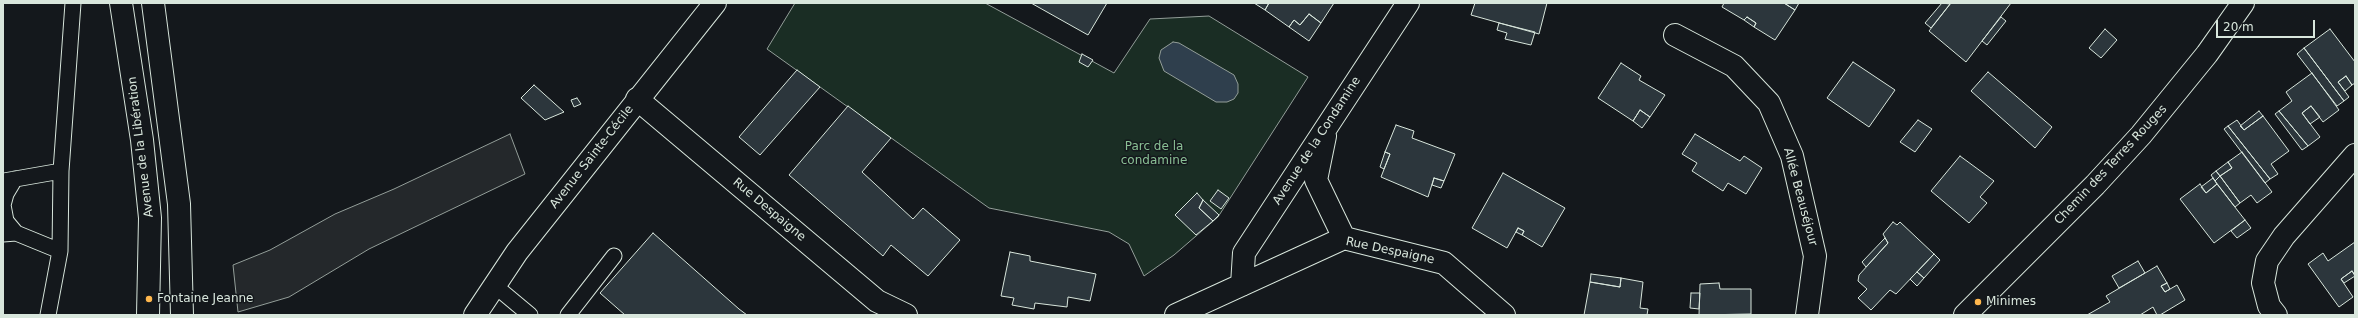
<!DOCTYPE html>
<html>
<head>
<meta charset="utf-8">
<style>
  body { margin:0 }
  #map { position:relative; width:2358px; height:318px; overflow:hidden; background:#14181c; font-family:"DejaVu Sans",sans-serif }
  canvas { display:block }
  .frame { position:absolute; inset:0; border:4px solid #d8e6dc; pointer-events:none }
  .scale { position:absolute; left:2216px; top:20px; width:99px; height:18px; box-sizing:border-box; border:2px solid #d8e6dc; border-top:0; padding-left:5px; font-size:12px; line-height:14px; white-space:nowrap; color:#d8e6dc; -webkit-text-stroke:3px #14181c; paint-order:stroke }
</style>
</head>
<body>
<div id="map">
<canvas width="2358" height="318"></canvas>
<div class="frame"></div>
<div class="scale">20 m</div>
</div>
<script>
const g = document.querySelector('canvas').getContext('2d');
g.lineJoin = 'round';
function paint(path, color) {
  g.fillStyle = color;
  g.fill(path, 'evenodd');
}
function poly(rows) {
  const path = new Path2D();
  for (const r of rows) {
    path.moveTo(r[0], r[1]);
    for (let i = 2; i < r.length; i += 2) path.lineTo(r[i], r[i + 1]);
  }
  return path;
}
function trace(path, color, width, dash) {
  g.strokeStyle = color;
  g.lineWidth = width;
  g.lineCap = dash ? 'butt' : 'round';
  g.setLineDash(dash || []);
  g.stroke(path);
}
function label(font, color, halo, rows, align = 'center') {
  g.font = font + ' "DejaVu Sans",sans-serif';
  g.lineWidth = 3;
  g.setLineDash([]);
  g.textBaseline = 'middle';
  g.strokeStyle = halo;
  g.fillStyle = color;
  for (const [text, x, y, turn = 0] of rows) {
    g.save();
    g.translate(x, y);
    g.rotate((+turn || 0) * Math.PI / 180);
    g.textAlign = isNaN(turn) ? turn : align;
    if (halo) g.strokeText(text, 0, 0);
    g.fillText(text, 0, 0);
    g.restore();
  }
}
const green = poly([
  [795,3,985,3,1114,73,1150,19,1209,16,1308,77,1218,217,1174,255,1144,276,1129,244,1109,232,989,208,767,49,795,3]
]);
paint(green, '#1a2d24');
trace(green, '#939e99', 1);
const parking = poly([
  [510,134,525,174,369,249,289,297,238,312,233,265,270,250,335,214,394,189,510,134]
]);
paint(parking, '#24282b');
trace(parking, '#939e99', 1);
const water = poly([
  [1173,42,1179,43,1234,75,1238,84,1238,93,1234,99,1227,102,1216,102,1164,71,1159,58,1161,50,1173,42]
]);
paint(water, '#2f3f4d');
trace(water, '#939e99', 1);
const building = poly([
  [1031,3,1107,3,1088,35,1031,3],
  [1254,3,1269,3,1265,10,1254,3],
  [1269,3,1334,3,1321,23,1309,14,1300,25,1294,20,1289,27,1265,10,1269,3],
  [1475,3,1547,3,1539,34,1471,15,1475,3],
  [1724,3,1784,3,1795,10,1775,40,1754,27,1756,23,1747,17,1744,20,1722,7,1724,3],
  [1784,3,1799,3,1795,10,1784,3],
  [1942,3,1950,4,1931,28,1925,23,1942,3],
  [1951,3,2011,3,1966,62,1929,31,1951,3],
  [1309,14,1321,23,1309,41,1289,27,1294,20,1300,25,1309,14],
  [1747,17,1756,23,1754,27,1744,20,1747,17],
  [2001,17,2006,21,1987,45,1982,41,2001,17],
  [1499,23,1535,32,1531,45,1505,39,1507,33,1497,30,1499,23],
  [2105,29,2117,40,2101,58,2089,48,2105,29],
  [2330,29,2355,62,2355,83,2352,85,2346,76,2338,82,2349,97,2344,101,2304,48,2330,29],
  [2304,48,2344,101,2337,106,2297,54,2304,48],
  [1082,54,1093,60,1088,67,1079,62,1082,54],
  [1853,62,1895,90,1869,127,1827,98,1853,62],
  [1621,63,1641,76,1639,80,1665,95,1650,117,1640,110,1633,121,1598,98,1621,63],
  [797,70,820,87,760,155,739,137,797,70],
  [1988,72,2052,127,2035,148,1971,91,1988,72],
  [2312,73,2339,110,2323,122,2311,106,2302,113,2320,137,2308,146,2279,111,2292,101,2286,92,2312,73],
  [2346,76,2352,85,2345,91,2338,82,2346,76],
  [534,85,564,112,545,120,521,98,534,85],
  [577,98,581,104,574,107,571,100,577,98],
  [848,106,891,138,862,172,913,219,923,208,960,240,928,276,891,245,883,256,789,175,848,106],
  [2311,106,2320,117,2310,124,2302,113,2311,106],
  [1640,110,1650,117,1642,128,1633,121,1640,110],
  [2259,111,2263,116,2244,130,2240,126,2259,111],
  [2279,111,2308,146,2302,150,2275,114,2279,111],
  [2263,116,2289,151,2271,164,2278,174,2270,179,2228,126,2237,120,2244,130,2263,116],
  [1918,120,1932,129,1915,152,1900,142,1918,120],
  [1396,125,1414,131,1412,138,1455,154,1444,181,1434,178,1428,197,1381,177,1390,154,1385,152,1396,125],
  [2228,126,2270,179,2265,183,2224,129,2228,126],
  [1695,134,1740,161,1744,156,1762,168,1746,194,1728,183,1723,191,1692,171,1697,163,1682,154,1695,134],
  [1385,152,1390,154,1384,169,1380,167,1385,152],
  [2242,152,2272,192,2257,203,2251,195,2240,203,2220,176,2232,168,2228,162,2242,152],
  [1960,156,1994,181,1980,197,1987,203,1969,223,1931,191,1960,156],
  [2228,162,2232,168,2220,176,2216,171,2228,162],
  [2216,171,2220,176,2215,181,2211,175,2216,171],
  [1503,173,1565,208,1542,247,1522,235,1524,231,1518,228,1507,248,1472,228,1503,173],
  [2220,176,2240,203,2235,207,2215,181,2220,176],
  [1434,178,1444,181,1441,188,1432,185,1434,178],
  [2213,178,2217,184,2206,193,2201,187,2213,178],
  [2200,184,2206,193,2217,184,2245,220,2214,243,2180,199,2200,184],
  [1218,190,1229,198,1221,209,1210,201,1218,190],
  [1197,193,1203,200,1199,208,1213,221,1196,235,1175,215,1197,193],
  [1203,200,1219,215,1213,221,1199,208,1203,200],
  [2245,220,2251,228,2237,238,2231,231,2245,220],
  [1893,222,1897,225,1900,222,1934,254,1896,294,1890,290,1871,310,1858,298,1867,289,1858,281,1859,275,1888,243,1883,234,1893,222],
  [1518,228,1524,231,1522,235,1516,232,1518,228],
  [653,233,739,309,747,315,625,315,600,293,653,233],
  [1885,238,1888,243,1866,267,1862,262,1885,238],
  [2355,242,2355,275,2352,271,2341,279,2353,297,2339,307,2308,264,2323,253,2328,261,2355,242],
  [1010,252,1030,256,1030,261,1096,274,1090,301,1068,297,1067,307,1035,303,1034,309,1012,305,1014,298,1001,296,1010,252],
  [1934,254,1940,260,1924,278,1917,272,1934,254],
  [2138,261,2145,273,2119,288,2112,276,2138,261],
  [2157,266,2167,283,2161,286,2165,292,2177,285,2185,300,2160,315,2157,315,2153,307,2140,315,2087,315,2110,302,2106,296,2157,266],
  [2352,271,2355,276,2344,283,2341,279,2352,271],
  [1917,272,1924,278,1917,286,1910,279,1917,272],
  [1591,274,1621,278,1620,287,1590,282,1591,274],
  [1621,278,1643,282,1640,308,1648,309,1647,315,1584,315,1590,282,1620,287,1621,278],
  [1719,283,1720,289,1751,289,1751,314,1699,315,1700,284,1719,283],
  [2167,283,2170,289,2165,292,2161,286,2167,283],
  [1691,293,1700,293,1699,309,1690,308,1691,293]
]);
paint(building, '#2c363c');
trace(building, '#d8e6dc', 1);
const lane = poly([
  [15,179,6,194,3,205,6,221,16,233],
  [4,181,61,171],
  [3,234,16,233,60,251],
  [494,285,530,315],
  [48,315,60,251,61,171,73,3],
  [568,315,614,256]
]);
const street = poly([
  [1675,35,1734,66,1769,103,1792,156,1815,256,1807,315],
  [637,99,877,301,906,315],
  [1325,136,1316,180,1344,238],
  [1242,285,1244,253,1408,3],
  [1176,315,1344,238,1444,263,1504,315],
  [2276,315,2269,306,2263,283,2267,261,2284,236,2355,155]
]);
const secondary = poly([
  [475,315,517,252,715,3],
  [1965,315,2095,185,2141,135,2207,54,2243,3]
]);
const primary = poly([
  [121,3,142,140,150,218,148,315],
  [153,3,179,204,182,315]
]);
trace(lane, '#d8e6dc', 17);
trace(street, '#d8e6dc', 24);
trace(secondary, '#d8e6dc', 24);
trace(primary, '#d8e6dc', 24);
trace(lane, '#14181c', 15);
trace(street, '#14181c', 22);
trace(secondary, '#14181c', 22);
trace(primary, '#14181c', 22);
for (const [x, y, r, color] of [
  [149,299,4,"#ffb74d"],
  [1978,302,4,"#ffb74d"]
]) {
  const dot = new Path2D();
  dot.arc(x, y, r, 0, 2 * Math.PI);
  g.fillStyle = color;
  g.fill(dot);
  trace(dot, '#14181c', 1.5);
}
label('12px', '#d8e6dc', '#14181c', [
  ["Avenue de la Condamine",1317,141,-57],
  ["Avenue de la Libération",141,147,-97],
  ["Avenue Sainte-Cécile",592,157,-52],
  ["Chemin des Terres Rouges",2111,165,-47],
  ["Allée Beauséjour",1800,197,75],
  ["Rue Despaigne",769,210,40],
  ["Rue Despaigne",1390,251,12]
]);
label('12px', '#8ac095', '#14181c', [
  ["Parc de la",1154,147],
  ["condamine",1154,161]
]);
label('12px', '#d8e6dc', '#14181c', [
  ["Fontaine Jeanne",157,299],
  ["Minimes",1986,302]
], 'left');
</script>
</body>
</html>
